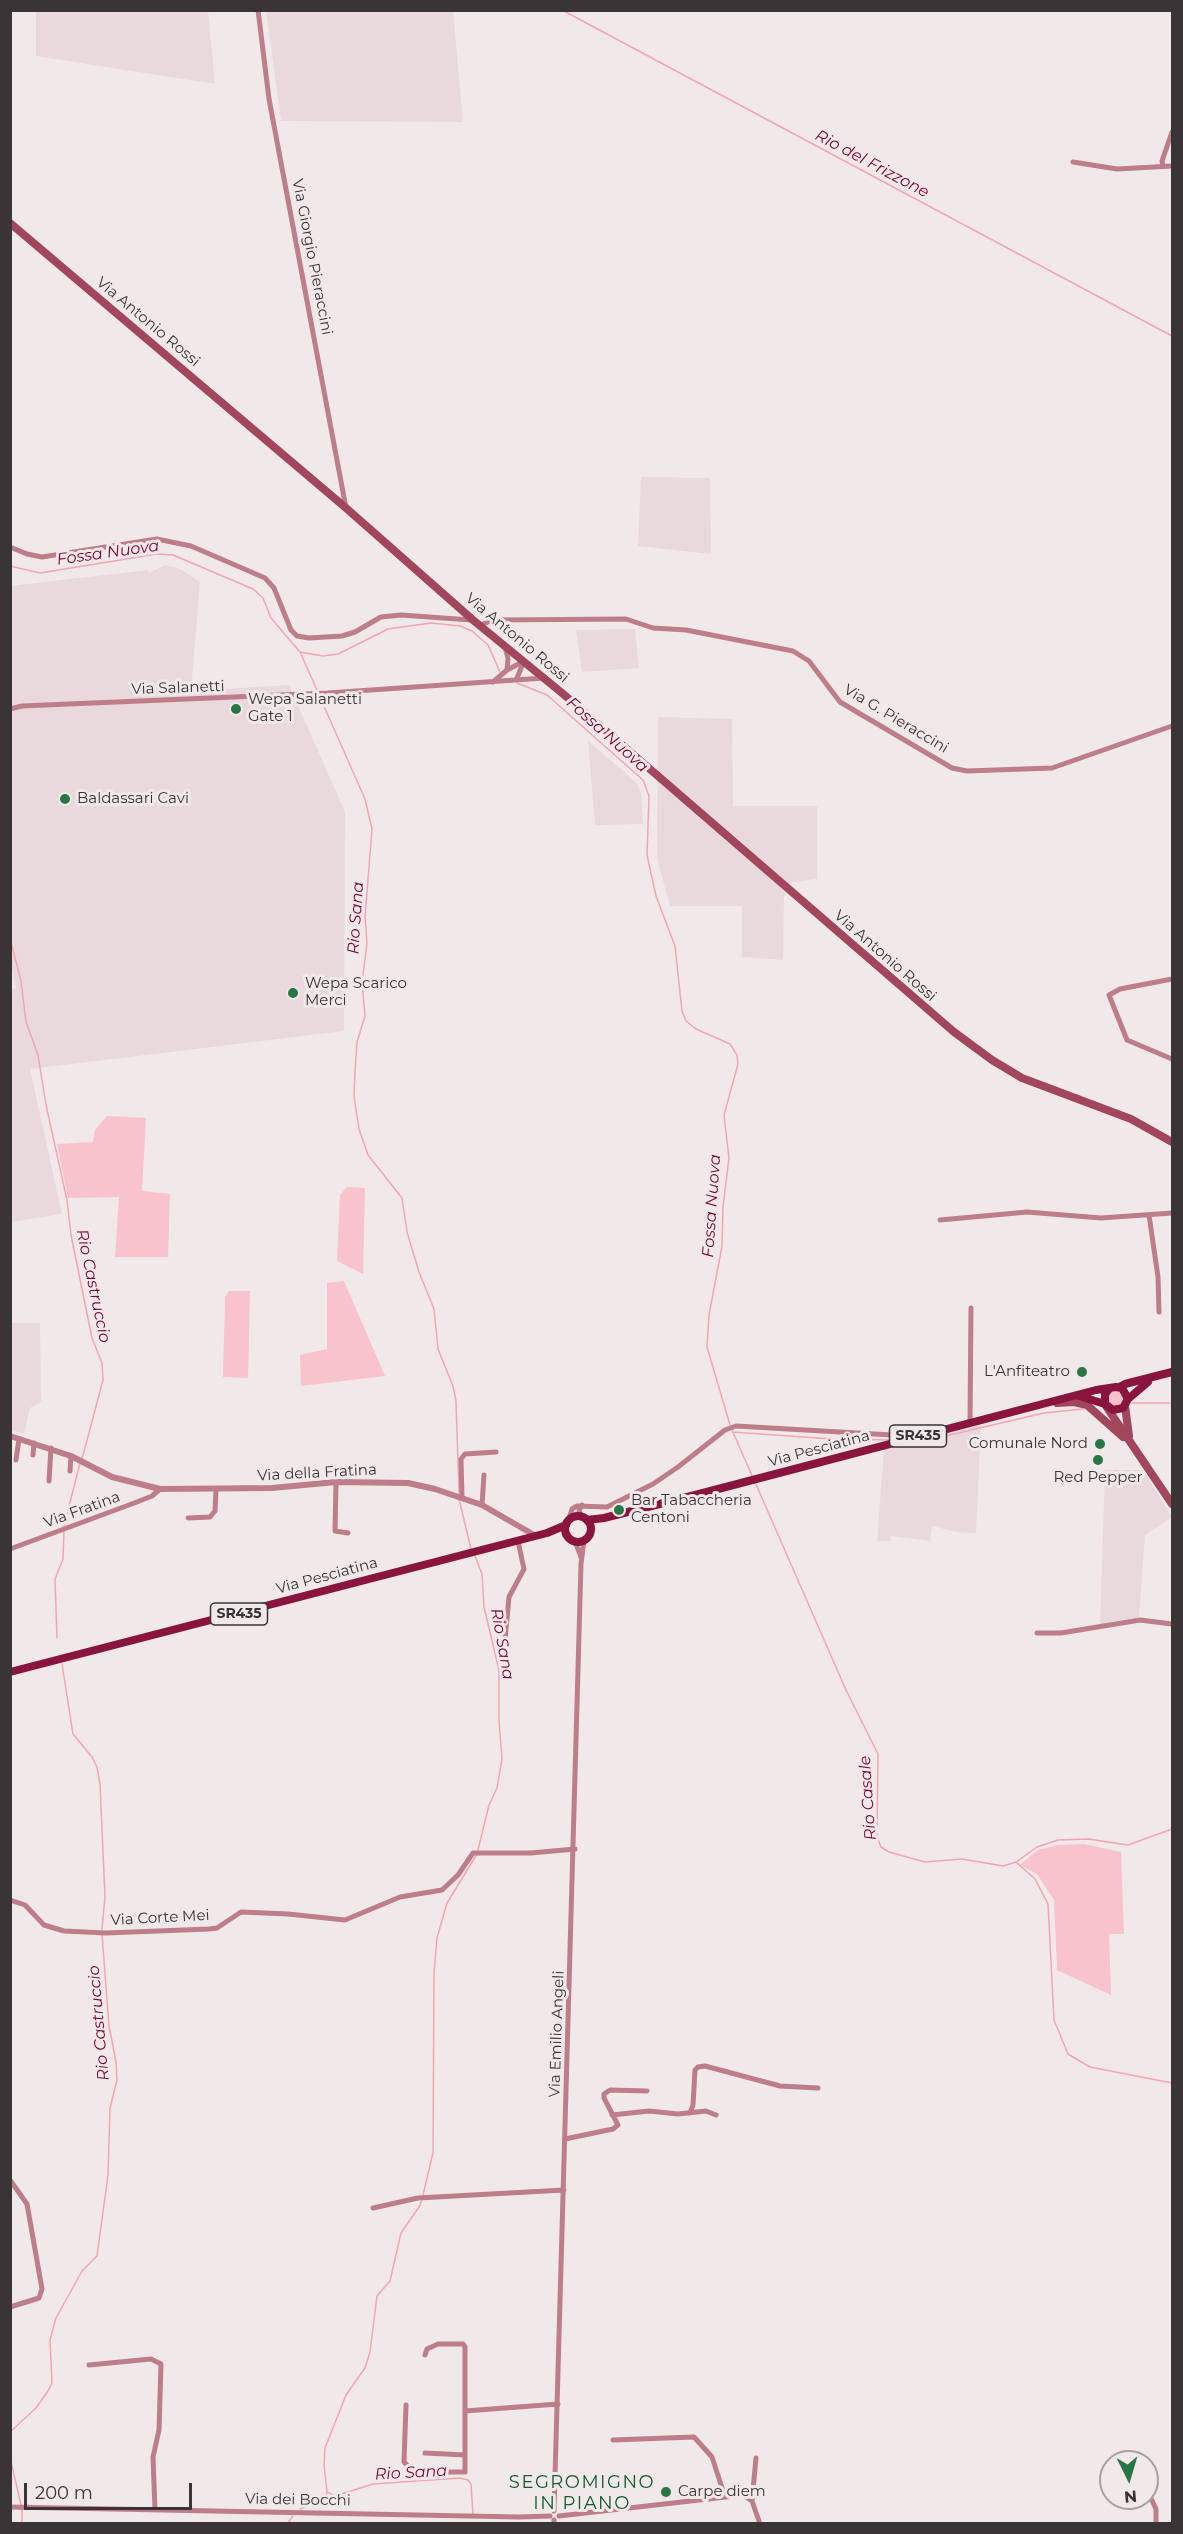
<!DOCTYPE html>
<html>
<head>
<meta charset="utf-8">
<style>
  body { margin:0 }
  #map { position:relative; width:1183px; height:2534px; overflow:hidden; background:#f1e8e9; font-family:Montserrat,sans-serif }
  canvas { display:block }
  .frame { position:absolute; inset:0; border:12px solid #393536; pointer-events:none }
  .north { position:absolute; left:1099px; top:2450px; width:60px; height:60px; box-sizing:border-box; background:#f1e8e9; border:2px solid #a7a0a1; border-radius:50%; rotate:175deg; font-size:16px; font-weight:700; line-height:24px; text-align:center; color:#393536 }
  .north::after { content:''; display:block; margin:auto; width:21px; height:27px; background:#297645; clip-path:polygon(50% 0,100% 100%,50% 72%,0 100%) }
  .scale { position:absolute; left:24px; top:2483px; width:168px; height:27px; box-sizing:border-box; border:3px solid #393536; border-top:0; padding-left:8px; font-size:18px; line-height:21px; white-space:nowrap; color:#393536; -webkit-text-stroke:4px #f1e8e9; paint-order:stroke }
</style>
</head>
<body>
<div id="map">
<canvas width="1183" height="2534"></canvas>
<div class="frame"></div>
<div class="north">N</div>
<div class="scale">200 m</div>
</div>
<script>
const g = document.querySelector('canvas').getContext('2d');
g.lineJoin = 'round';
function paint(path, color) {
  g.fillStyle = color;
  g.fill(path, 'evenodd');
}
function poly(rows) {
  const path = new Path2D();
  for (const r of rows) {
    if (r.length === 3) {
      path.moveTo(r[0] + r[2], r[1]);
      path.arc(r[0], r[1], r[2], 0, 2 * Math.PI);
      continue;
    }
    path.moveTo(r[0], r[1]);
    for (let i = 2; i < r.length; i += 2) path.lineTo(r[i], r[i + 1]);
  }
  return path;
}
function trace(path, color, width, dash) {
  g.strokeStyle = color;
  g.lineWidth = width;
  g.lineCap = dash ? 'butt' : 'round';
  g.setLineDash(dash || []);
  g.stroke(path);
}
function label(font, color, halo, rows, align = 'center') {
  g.font = font + ' Montserrat,sans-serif';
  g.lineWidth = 6;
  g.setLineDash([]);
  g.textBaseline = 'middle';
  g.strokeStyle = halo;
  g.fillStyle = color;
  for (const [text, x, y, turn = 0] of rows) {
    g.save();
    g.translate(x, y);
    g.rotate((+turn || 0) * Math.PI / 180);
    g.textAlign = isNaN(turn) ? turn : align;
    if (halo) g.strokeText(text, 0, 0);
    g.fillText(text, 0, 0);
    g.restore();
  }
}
paint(poly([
  [36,11,208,11,215,84,36,56],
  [266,11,453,11,463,122,281,121],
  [641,477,710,478,711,554,638,546],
  [165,565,180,569,200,582,191,691,289,685,345,812,344,1031,30,1069,62,1214,11,1222,10,989,16,988,10,962,10,586,148,570,149,573],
  [635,629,639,668,582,672,576,630],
  [658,717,732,719,733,806,817,806,817,879,792,882,784,897,783,960,742,957,742,906,670,906,657,858],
  [588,741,637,783,641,792,643,824,595,825],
  [11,1323,40,1323,41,1402,30,1408,24,1434,11,1430],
  [981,1425,976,1533,957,1532,932,1526,930,1541,891,1536,890,1541,877,1541,884,1449],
  [1105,1470,1143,1470,1172,1517,1145,1535,1139,1617,1100,1624]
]), '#ead9dc');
paint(poly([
  [107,1116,146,1118,142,1191,170,1194,168,1257,115,1257,119,1197,68,1198,57,1144,93,1142,95,1130],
  [347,1187,365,1188,363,1274,337,1261,340,1195],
  [344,1281,385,1376,301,1386,300,1355,327,1349,327,1283],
  [229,1291,250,1291,248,1378,223,1377,225,1297],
  [1118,1390,1124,1397,1122,1405,1111,1407,1107,1397,1110,1392],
  [1084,1844,1121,1852,1124,1934,1109,1934,1111,1995,1057,1970,1054,1900,1037,1874,1020,1865,1038,1850,1058,1845]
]), '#f8c3cc');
trace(poly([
  [562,10,1172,336],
  [10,566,40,573,157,554,173,555,253,589,263,598,271,618,300,652,323,656,338,654,388,629,431,623,460,626,472,631,488,645,500,672],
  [300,652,317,690],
  [517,683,547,695,643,780,649,796,647,855,656,896,675,946,682,1011,686,1021,696,1029,730,1044,737,1055,738,1064,724,1115,729,1158,723,1207,722,1246,709,1315,707,1347,730,1425],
  [319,695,365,799,372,829,365,917,367,943,362,983,365,1016,357,1042,355,1071,354,1096,359,1129,368,1155,402,1198,407,1232,419,1272,434,1309,438,1349,453,1386,456,1401,459,1494],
  [10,938,21,981,26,1022,38,1055,46,1105,67,1200,71,1235,92,1338,102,1363,103,1380,82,1459],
  [1132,1403,1172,1403],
  [732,1430,753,1478],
  [733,1432,831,1439,890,1440],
  [898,1447,1044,1413,1083,1409],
  [755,1482,846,1690,878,1754,877,1837,881,1847,889,1852,925,1862,962,1859,1003,1866,1016,1862,1035,1879,1048,1904,1054,2020,1068,2054,1090,2067,1172,2083],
  [459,1499,471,1549],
  [64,1526,80,1463],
  [475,1556,482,1574,484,1607,499,1670,499,1721,502,1759,497,1788,489,1805,478,1850],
  [57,1638,55,1579,63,1559,64,1530],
  [62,1664,73,1734,92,1757,97,1767,100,1784,105,1897,102,1929],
  [1016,1862,1037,1847,1058,1840,1088,1839,1128,1845,1172,1829],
  [423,2195,433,2153,434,1973,437,1938,447,1903,477,1854],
  [422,2200,419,2207,401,2233,390,2281,377,2296,370,2352,365,2368,346,2395,325,2448,324,2465,327,2492,335,2496,373,2484,460,2478,468,2480,471,2484,473,2514],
  [10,2432,36,2408,48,2391,52,2383,50,2340,56,2318,82,2271,97,2256,108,2175,110,2108,117,2080,116,2062,109,2026,102,1934],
  [10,2457,21,2505],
  [22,2509,22,2524],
  [300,2509,322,2500,327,2493],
  [287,2524,293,2516]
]), '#f4a5b4', 1.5);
trace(poly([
  [258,10,269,99,346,508],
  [1073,162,1117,169,1172,166],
  [1163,166,1162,161,1172,132],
  [10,547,27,554,42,557,157,539,191,546,265,578,274,588,291,630,297,636,309,638,342,636,355,632,381,617,401,615,471,620],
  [480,625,494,620,626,619,653,628,686,630,793,651,809,661,840,702,952,768,967,771,1052,768,1172,726],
  [507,670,524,661],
  [517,678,524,661],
  [493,682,507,670,508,658,505,647],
  [10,709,22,706,328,693,544,678],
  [1172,979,1120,989,1109,995,1127,1040,1172,1059],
  [1149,1215,1158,1277,1159,1312],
  [940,1220,1027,1212,1101,1218,1172,1213],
  [970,1423,971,1308],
  [33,1455,34,1443],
  [16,1460,19,1439],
  [70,1471,71,1456],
  [49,1481,51,1448],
  [336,1482,335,1531,348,1533],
  [462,1498,461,1459,465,1454,496,1452],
  [482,1505,484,1475],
  [582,1505,579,1511,582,1517],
  [188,1518,210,1517,215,1511,216,1489],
  [569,1519,572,1509,577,1506,607,1507,653,1484,678,1467,725,1430,736,1426,892,1435,901,1441],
  [575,1541,581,1557],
  [10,1549,137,1502,152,1496,160,1489],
  [1037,1633,1061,1633,1140,1620,1172,1624],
  [500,1655,504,1650,509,1597,524,1569,518,1541],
  [10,1900,25,1905,44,1925,64,1931,106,1933,209,1929,217,1928,241,1912,288,1914,345,1920,400,1897,442,1890,458,1875,473,1853,531,1853,575,1849],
  [690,2113,693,2105,695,2070,698,2067,705,2066,780,2086,818,2088],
  [612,2115,649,2111,678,2114,706,2111,716,2115],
  [565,2139,613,2129,618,2125,604,2098,604,2094,610,2090,647,2091],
  [10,2180,27,2204,42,2289,39,2298,10,2307],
  [373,2208,418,2198,564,2190],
  [425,2355,427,2349,438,2344,463,2344,465,2347,465,2411,558,2404],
  [89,2365,151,2359,161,2364,159,2430,153,2457,155,2510],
  [406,2405,404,2462,414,2472,465,2472,465,2411],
  [613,2440,694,2437,712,2457,725,2497],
  [425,2453,465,2455],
  [1147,2490,1156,2509,1156,2524],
  [752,2501,756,2458],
  [10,2507,519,2517,550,2516],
  [554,2511,581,1564,584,1540],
  [559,2516,743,2495,752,2501,760,2524],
  [554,2524,554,2520]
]), '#bd7e8a', 5);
trace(poly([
  [10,1436,71,1456,112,1477,160,1489,272,1488,336,1482,408,1483,435,1489,482,1505,536,1536]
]), '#bd7e8a', 6);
trace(poly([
  [10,223,346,508,473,620,562,693,954,1032,992,1060,1022,1078,1131,1119,1172,1142],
  [1057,1403,1074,1402,1087,1405,1123,1437],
  [1106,1406,1172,1504],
  [1125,1406,1129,1436]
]), '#a1465c', 8);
trace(poly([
  [1119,1387,1125,1384,1172,1372],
  [1079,1396,1105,1404],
  [1128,1399,1148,1382],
  [578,1529,13],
  [587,1520,604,1518,699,1494,1096,1390,1116,1387,1122,1388,1128,1399,1123,1408,1113,1410,1105,1404,1105,1394,1109,1389],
  [10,1672,547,1533,566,1525]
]), '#89143d', 8);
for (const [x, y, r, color] of [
  [236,709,6,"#297645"],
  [65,799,6,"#297645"],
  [293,993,6,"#297645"],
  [1082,1372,6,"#297645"],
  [1100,1444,6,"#297645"],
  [1098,1460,6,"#297645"],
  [619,1510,6,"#297645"],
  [666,2492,6,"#297645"]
]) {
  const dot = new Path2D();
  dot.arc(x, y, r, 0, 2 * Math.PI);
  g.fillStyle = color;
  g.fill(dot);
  trace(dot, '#f1e8e9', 2);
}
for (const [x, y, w] of [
  [918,1436,57],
  [239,1614,57]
]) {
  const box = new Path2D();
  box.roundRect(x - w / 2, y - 11, w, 22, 4.5);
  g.fillStyle = '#f1e8e9';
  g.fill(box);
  trace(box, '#393536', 1.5);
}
label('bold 14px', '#393536', null, [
  ["SR435",918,1436],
  ["SR435",239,1614]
]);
label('15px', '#393536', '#f1e8e9', [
  ["Via Giorgio Pieraccini",312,257,79],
  ["Via Antonio Rossi",148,322,40],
  ["Via Antonio Rossi",517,638,40],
  ["Via Salanetti",178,688,-2],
  ["Via G. Pieraccini",896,719,31],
  ["Via Antonio Rossi",885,956,41],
  ["Via Pesciatina",819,1449,-15],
  ["Via della Fratina",317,1473,-3],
  ["Via Fratina",82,1510,-20],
  ["Via Pesciatina",327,1576,-15],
  ["Via Corte Mei",160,1918,-3],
  ["Via Emilio Angeli",557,2034,-88],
  ["Via dei Bocchi",298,2500,1]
]);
label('15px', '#393536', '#f1e8e9', [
  ["Wepa Salanetti",248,700],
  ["Gate 1",248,717],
  ["Baldassari Cavi",77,799],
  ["Wepa Scarico",305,984],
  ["Merci",305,1001],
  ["L'Anfiteatro",1070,1372,"right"],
  ["Comunale Nord",1088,1444,"right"],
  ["Red Pepper",1098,1478,"center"],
  ["Bar Tabaccheria",631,1501],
  ["Centoni",631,1518],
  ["Carpe diem",678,2492]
], 'left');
label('italic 16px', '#7c0434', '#f1e8e9', [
  ["Rio del Frizzone",872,164,28],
  ["Fossa Nuova",108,553,-8],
  ["Fossa Nuova",607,735,42],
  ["Rio Sana",356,918,-86],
  ["Fossa Nuova",712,1206,-86],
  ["Rio Castruccio",93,1286,78],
  ["Rio Sana",502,1644,80],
  ["Rio Casale",868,1798,-94],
  ["Rio Castruccio",99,2023,-95],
  ["Rio Sana",411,2473,-3]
]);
g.letterSpacing = '1.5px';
label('18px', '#125c30', '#f1e8e9', [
  ["SEGROMIGNO",582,2483],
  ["IN PIANO",582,2504]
]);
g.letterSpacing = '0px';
</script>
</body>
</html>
